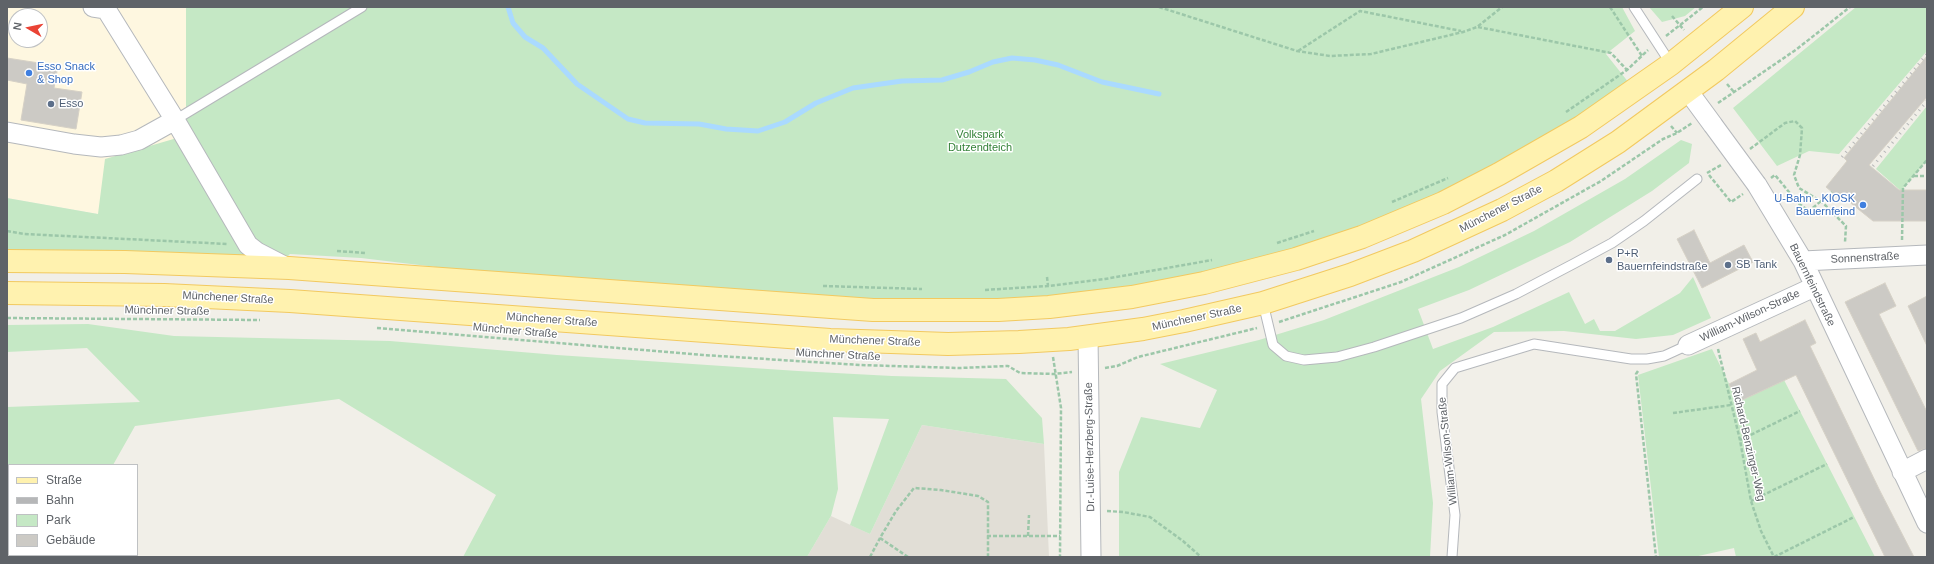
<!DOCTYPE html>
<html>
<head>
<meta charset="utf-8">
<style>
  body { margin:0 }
  #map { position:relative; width:1934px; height:564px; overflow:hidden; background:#f1efe8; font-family:Helvetica,sans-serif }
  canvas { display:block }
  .frame { position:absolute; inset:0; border:8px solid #5f6368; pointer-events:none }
  .legend { position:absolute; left:8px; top:464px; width:130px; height:92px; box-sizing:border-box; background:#fff; border:1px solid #bfc1c3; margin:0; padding:5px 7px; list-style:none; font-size:12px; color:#5f6368 }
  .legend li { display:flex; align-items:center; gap:8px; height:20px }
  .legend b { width:20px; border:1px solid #bfc1c3 }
  .north { position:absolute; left:8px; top:8px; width:40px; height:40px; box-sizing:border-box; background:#fff; border:1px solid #bfc1c3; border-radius:50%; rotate:279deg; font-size:11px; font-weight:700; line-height:16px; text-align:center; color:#5f6368 }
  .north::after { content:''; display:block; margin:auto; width:14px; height:18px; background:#ea4335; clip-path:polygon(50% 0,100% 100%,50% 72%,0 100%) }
</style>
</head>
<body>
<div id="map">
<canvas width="1934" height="564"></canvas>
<div class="frame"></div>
<ul class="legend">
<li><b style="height:5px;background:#fff2af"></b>Straße</li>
<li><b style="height:5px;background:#b6b7b8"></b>Bahn</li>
<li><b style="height:11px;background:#c5e8c5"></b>Park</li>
<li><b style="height:11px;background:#cccac5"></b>Gebäude</li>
</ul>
<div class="north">N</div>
</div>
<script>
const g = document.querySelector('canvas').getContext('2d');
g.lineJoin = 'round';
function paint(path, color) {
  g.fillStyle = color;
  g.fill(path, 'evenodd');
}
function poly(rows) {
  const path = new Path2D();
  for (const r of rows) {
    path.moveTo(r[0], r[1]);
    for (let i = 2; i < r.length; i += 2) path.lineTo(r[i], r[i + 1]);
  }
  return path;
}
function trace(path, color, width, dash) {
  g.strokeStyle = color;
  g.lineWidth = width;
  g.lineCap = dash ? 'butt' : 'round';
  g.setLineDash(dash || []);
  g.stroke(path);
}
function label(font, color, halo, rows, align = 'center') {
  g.font = font + ' Helvetica,sans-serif';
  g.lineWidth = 3;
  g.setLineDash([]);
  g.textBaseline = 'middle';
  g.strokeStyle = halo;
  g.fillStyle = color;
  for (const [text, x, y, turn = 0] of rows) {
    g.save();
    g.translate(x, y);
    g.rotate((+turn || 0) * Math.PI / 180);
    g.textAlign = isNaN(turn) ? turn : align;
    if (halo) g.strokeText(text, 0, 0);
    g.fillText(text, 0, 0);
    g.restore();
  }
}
paint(poly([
  [7,7,186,7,186,123,177,138,98,214,7,198],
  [16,16,40,16,40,40,16,40]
]), '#fef7e0');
paint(poly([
  [922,425,1044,444,1049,557,807,557,831,516,870,534]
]), '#e1ded6');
paint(poly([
  [186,7,1622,7,1635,31,1606,54,1629,83,1535,147,1376,223,1262,262,1110,293,928,303,528,278,361,258,290,254,284,260,7,252,7,198,98,214,105,159,177,138,186,123],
  [1649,7,1696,7,1685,16,1662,22],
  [1856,7,1927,7,1927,51,1839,154,1809,151,1777,166,1733,108],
  [1927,106,1927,160,1901,191,1876,169],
  [1681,140,1692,144,1689,163,1652,191,1570,242,1469,290,1418,309,1433,349,1493,327,1569,292,1585,324,1594,319,1600,331,1615,331,1680,293,1693,277,1711,318,1673,335,1636,339,1564,331,1494,332,1440,371,1421,399,1433,503,1430,557,1119,557,1119,472,1141,417,1200,428,1217,390,1160,364,1259,340,1324,320,1459,267,1534,231,1625,179],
  [88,324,174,336,390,341,557,355,798,371,892,376,1006,379,1042,418,1044,444,922,425,870,534,850,525,889,419,833,417,838,489,831,516,807,557,463,557,496,495,339,399,135,426,113,465,9,465,9,508,7,508,7,407,140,402,87,348,7,352,7,325],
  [1712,349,1738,402,1784,380,1875,557,1736,557,1734,548,1694,557,1659,557,1638,375]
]), '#c5e8c5');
trace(poly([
  [508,7,513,23,525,37,543,48,577,84,628,119,645,123,699,124,726,129,758,131,785,122,816,103,853,88,902,81,942,80,969,72,993,62,1012,58,1035,60,1058,65,1102,82,1159,94]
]), '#aadaff', 5);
const building = poly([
  [1927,56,1927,97,1869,165,1899,190,1927,190,1927,221,1873,221,1842,196,1839,198,1826,187,1847,161,1844,158,1927,56],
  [7,58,58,66,54,88,82,92,76,129,21,120,27,84,7,80,7,58],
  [1694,230,1710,263,1744,245,1753,262,1702,288,1677,239,1694,230],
  [1885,283,1896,306,1879,314,1927,412,1927,448,1918,451,1845,302,1885,283],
  [1927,296,1927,346,1908,306,1927,296],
  [1805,320,1816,343,1810,346,1879,489,1914,557,1885,557,1796,375,1738,402,1729,384,1757,370,1743,339,1756,333,1760,342,1805,320]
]);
paint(building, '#cccac5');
trace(building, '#d6d1c6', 1);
const lane = poly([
  [1634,7,1671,64],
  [175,120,362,7],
  [1263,303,1273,345,1286,356,1304,360,1337,357,1374,347,1461,318,1516,294,1575,263,1612,243,1644,221,1697,179],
  [7,546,9,546],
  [119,555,124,557],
  [1452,557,1455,515,1442,412,1442,384,1455,368,1534,344,1631,359,1647,359,1664,356,1688,345]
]);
const street = poly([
  [93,7,106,9,175,120,248,245,257,252,288,268],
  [1688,91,1713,125],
  [7,132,74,144,101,147,121,145,139,140,175,120],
  [1757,185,1803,261,1927,523],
  [1803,261,1927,255],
  [1088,336,1091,557],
  [1688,345,1814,287],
  [1902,472,1927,459]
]);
const primary = poly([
  [7,261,125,262,289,268,873,310,998,310,1049,307,1132,297,1204,283,1296,259,1362,237,1443,203,1499,174,1581,127,1671,64,1742,7],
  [7,293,164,295,290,301,830,340,891,342,948,344,1019,342,1069,339,1143,329,1184,321,1263,303,1350,275,1413,251,1502,210,1556,181,1618,142,1716,70,1793,7]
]);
trace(lane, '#b5b8bc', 11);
trace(street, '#b5b8bc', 21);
trace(primary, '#f2c960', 24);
trace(poly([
  [1159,7,1297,51,1330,56,1371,54,1463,32,1477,27,1502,7],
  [1610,7,1642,56],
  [1672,16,1684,30],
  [1478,27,1611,53,1627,70],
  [1666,36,1703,7],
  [1298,51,1360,11,1461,31],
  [1727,84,1734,92],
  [1718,103,1797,49,1850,7],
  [1566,112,1627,70,1648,50],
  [1671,126,1677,133],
  [1750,149,1785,123,1795,121,1802,128,1800,155,1794,175,1799,188,1822,202,1846,226,1845,242],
  [1707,173,1721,165],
  [1709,175,1731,202,1743,194],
  [1914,176,1927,176],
  [1771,178,1775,175,1798,203,1809,211,1832,192],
  [1392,202,1448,178],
  [7,231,24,234,228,244],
  [1902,240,1903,188,1927,160],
  [1277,243,1314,231],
  [337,251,366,253],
  [1047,277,1048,286],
  [823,286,922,289],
  [985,290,1048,286,1105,279,1212,260],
  [7,318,260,320],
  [1279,322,1401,282,1505,235,1601,181,1663,139,1677,133,1692,123],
  [377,328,703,355,860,365,959,368,1008,366,1020,373,1054,374,1072,372],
  [1718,349,1740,440,1751,501,1761,531,1774,557],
  [1053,357,1061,408,1060,557],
  [1105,368,1117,366,1138,357,1257,328],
  [1638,371,1636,374,1656,557],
  [1673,413,1731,405],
  [1740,440,1800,411],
  [1751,501,1827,464],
  [1107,511,1123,512,1150,517,1183,541,1201,557],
  [987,536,1060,536],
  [1028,536,1029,515],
  [870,557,880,538],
  [908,557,880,538,896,511,914,488,941,490,978,496,988,502,988,557],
  [1774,557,1854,517]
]), '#9cc7a9', 2.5, [4, 2]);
trace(lane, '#fff', 9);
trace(street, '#fff', 19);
trace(primary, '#fff2af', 22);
trace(poly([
  [1842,157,1927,54],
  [1873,166,1927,101]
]), '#b6b7b8', 3, [1, 5]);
const streetBridge = poly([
  [1713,125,1757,185]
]);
trace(streetBridge, '#b5b8bc', 21, []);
trace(streetBridge, '#fff', 19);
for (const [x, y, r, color] of [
  [29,73,4,"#3f7fe0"],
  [51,104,4,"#5c6f8a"],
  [1863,205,4,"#3f7fe0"],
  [1609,260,4,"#5c6f8a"],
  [1728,265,4,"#5c6f8a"]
]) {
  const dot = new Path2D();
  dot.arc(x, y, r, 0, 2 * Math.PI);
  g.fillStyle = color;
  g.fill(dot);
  trace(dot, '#fff', 1.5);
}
label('11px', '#366cbe', '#fff', [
  ["Esso Snack",37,67],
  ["& Shop",37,80],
  ["U-Bahn - KIOSK",1855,199,"right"],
  ["Bauernfeind",1855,212,"right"]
], 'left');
label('11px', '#4e5e75', '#fff', [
  ["Esso",59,104],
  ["P+R",1617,254],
  ["Bauernfeindstraße",1617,267],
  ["SB Tank",1736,265]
], 'left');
label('11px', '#348238', '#fff', [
  ["Volkspark",980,135],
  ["Dutzendteich",980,148]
]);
label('11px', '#5f6368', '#fff', [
  ["Münchener Straße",1501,209,-27],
  ["Sonnenstraße",1865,258,-3],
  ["Bauernfeindstraße",1812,285,64],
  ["Münchener Straße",228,298,3],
  ["Münchner Straße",167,311,1],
  ["William-Wilson-Straße",1750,316,-25],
  ["Münchener Straße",1197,318,-12],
  ["Münchener Straße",552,320,4],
  ["Münchner Straße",515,331,5],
  ["Münchener Straße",875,341,2],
  ["Münchner Straße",838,355,3],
  ["Richard-Benzinger-Weg",1748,444,77],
  ["Dr.-Luise-Herzberg-Straße",1090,447,-91],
  ["William-Wilson-Straße",1448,451,-96]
]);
</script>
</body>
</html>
